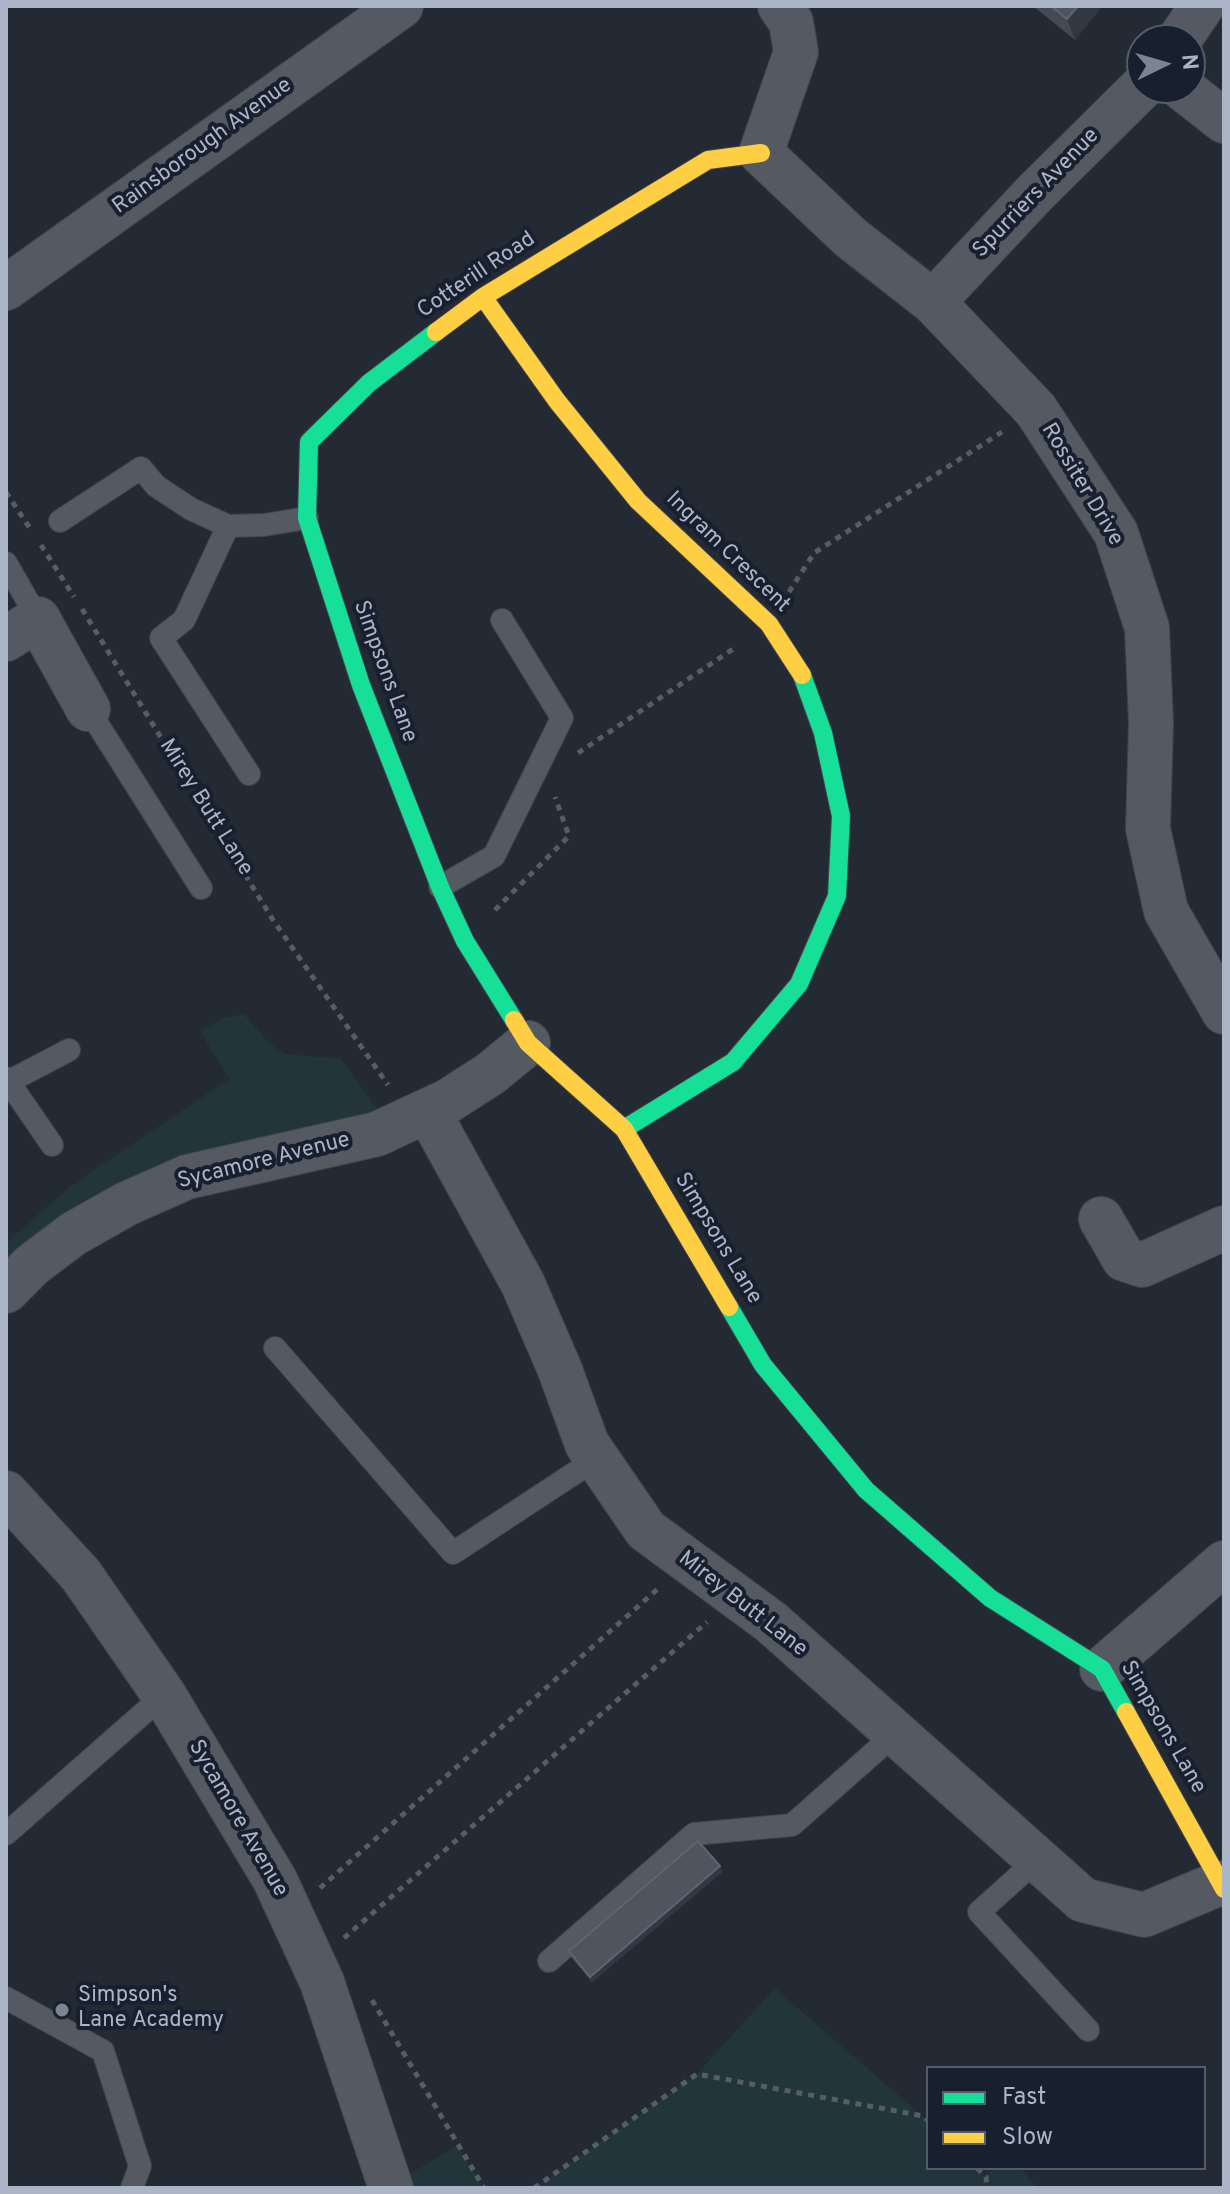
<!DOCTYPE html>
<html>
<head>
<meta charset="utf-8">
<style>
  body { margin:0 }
  #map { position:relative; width:1230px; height:2194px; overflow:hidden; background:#242a34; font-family:Overpass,sans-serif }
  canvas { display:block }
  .frame { position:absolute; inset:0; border:8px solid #acb5c7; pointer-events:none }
  .legend { position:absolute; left:926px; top:2066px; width:280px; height:104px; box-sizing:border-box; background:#18202f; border:2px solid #535c6c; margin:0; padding:10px 14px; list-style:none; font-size:24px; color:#acb5c7 }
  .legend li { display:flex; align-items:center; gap:16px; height:40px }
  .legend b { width:40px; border:2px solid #535c6c }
  .north { position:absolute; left:1126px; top:24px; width:80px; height:80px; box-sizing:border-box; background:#18202f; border:2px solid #535c6c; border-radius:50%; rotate:85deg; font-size:22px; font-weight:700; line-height:32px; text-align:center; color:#acb5c7 }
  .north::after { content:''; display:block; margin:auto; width:28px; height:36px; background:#7c8494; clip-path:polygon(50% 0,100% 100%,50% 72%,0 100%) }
</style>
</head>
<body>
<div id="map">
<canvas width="1230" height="2194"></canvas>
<div class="frame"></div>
<ul class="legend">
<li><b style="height:10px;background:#16e098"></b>Fast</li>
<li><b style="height:10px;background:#ffcf43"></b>Slow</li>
</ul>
<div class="north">N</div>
</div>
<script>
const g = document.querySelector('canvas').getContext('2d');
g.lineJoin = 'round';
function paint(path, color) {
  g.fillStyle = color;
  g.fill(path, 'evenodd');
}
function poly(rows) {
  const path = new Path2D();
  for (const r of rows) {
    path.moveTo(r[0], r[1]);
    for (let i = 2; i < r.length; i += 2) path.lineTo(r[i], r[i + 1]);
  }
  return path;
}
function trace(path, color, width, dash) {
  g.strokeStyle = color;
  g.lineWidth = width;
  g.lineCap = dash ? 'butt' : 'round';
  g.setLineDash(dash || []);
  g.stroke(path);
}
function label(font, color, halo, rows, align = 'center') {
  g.font = font + ' Overpass,sans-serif';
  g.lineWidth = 8;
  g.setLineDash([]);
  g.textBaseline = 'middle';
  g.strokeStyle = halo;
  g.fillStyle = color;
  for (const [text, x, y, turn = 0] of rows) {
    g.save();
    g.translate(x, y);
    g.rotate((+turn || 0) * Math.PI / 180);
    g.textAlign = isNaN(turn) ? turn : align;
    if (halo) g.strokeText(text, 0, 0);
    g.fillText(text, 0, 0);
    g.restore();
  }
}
paint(poly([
  [244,1014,268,1042,285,1054,341,1059,380,1113,6,1275,6,1243,73,1184,229,1079,200,1031,224,1018],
  [775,1988,928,2121,928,2168,977,2168,986,2176,995,2168,1020,2168,1037,2188,534,2188,697,2074],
  [457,2146,484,2188,413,2188,411,2173]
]), '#21353a');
const lane = poly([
  [60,521,141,468,156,486,191,509,228,526,264,525,307,518],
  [228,526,184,620,161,638,249,774],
  [6,563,38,619],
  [88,709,201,888],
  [440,887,494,856,562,718,502,620],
  [6,1078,52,1145],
  [8,1082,69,1050],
  [275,1348,453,1553,596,1459],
  [6,1834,164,1695],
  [1037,1860,979,1912,1088,2030],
  [549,1961,694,1834,792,1825,895,1734],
  [6,1998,103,2051,140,2166,132,2188]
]);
const street = poly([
  [780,6,791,22,796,52,761,153,851,238,933,302,1036,410,1116,533,1147,628,1151,723,1148,829,1166,911,1224,1012],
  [1179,40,1202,6],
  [1182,88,1224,121],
  [6,288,401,6],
  [933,302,1034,194,1142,87],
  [6,639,38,619,88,709],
  [428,1111,523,1284,560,1370,587,1444,646,1530,771,1622,1083,1900,1144,1915,1220,1883],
  [1101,1219,1124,1259,1142,1265,1224,1228],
  [6,1291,32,1265,73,1234,126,1204,187,1177,377,1134,448,1101,490,1074,528,1043],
  [6,1493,81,1575,164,1695,275,1880,322,1982,391,2188],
  [1102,1669,1224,1563]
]);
const fast = poly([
  [436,332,369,383,309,442,307,518,361,685,440,887,465,941,514,1020],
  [624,1129,733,1062,799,984,837,896,841,816,823,733,802,675],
  [729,1307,763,1365,866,1490,990,1598,1102,1669,1126,1712]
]);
const slow = poly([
  [483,297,557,401,638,501,769,624,802,675],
  [436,332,483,297,708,160,761,153],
  [514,1020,528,1043,624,1129,729,1307],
  [1126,1712,1224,1889]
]);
trace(lane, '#40444c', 24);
trace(street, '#40444c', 46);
trace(fast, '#40444c', 20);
trace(slow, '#40444c', 20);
trace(poly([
  [6,492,31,530],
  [41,545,74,597],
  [789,592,814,553,1002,432],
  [82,609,273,920,388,1085],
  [578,753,736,647],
  [495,910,569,836,555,797],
  [320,1888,660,1587],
  [344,1938,707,1622],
  [372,2000,484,2188],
  [977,2168,986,2177,987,2188],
  [534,2188,697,2074,923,2116,928,2121]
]), '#575d66', 5, [6, 6]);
trace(lane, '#545962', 22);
trace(street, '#545962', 44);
trace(fast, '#16e098', 18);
trace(slow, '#ffcf43', 18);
paint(poly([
  [1033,6,1102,6,1075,40],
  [720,1866,722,1872,592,1982,571,1957,569,1951]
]), '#444953');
paint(poly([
  [1078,6,1102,6,1075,40,1067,19],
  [720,1866,722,1872,592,1982,590,1977]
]), '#323841');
const building = poly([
  [1051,6,1078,6,1067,19,1051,6],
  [698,1841,720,1866,590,1977,569,1951,698,1841]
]);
paint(building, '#4f555f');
trace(building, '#5e6470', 2);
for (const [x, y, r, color] of [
  [62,2010,8,"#7c8494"]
]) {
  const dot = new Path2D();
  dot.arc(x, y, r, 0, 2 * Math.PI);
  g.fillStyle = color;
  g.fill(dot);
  trace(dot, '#18202f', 3);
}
label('22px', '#acb5c7', '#18202f', [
  ["Rainsborough Avenue",203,147,-36],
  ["Spurriers Avenue",1037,194,-46],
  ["Cotterill Road",477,276,-34],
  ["Rossiter Drive",1081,485,59],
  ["Ingram Crescent",727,553,44],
  ["Simpsons Lane",384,672,70],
  ["Mirey Butt Lane",205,808,58],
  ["Sycamore Avenue",264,1162,-14],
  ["Simpsons Lane",717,1239,59],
  ["Mirey Butt Lane",742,1605,38],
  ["Simpsons Lane",1162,1728,60],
  ["Sycamore Avenue",237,1819,60]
]);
label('22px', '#acb5c7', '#18202f', [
  ["Simpson's",78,1997],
  ["Lane Academy",78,2022]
], 'left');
</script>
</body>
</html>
